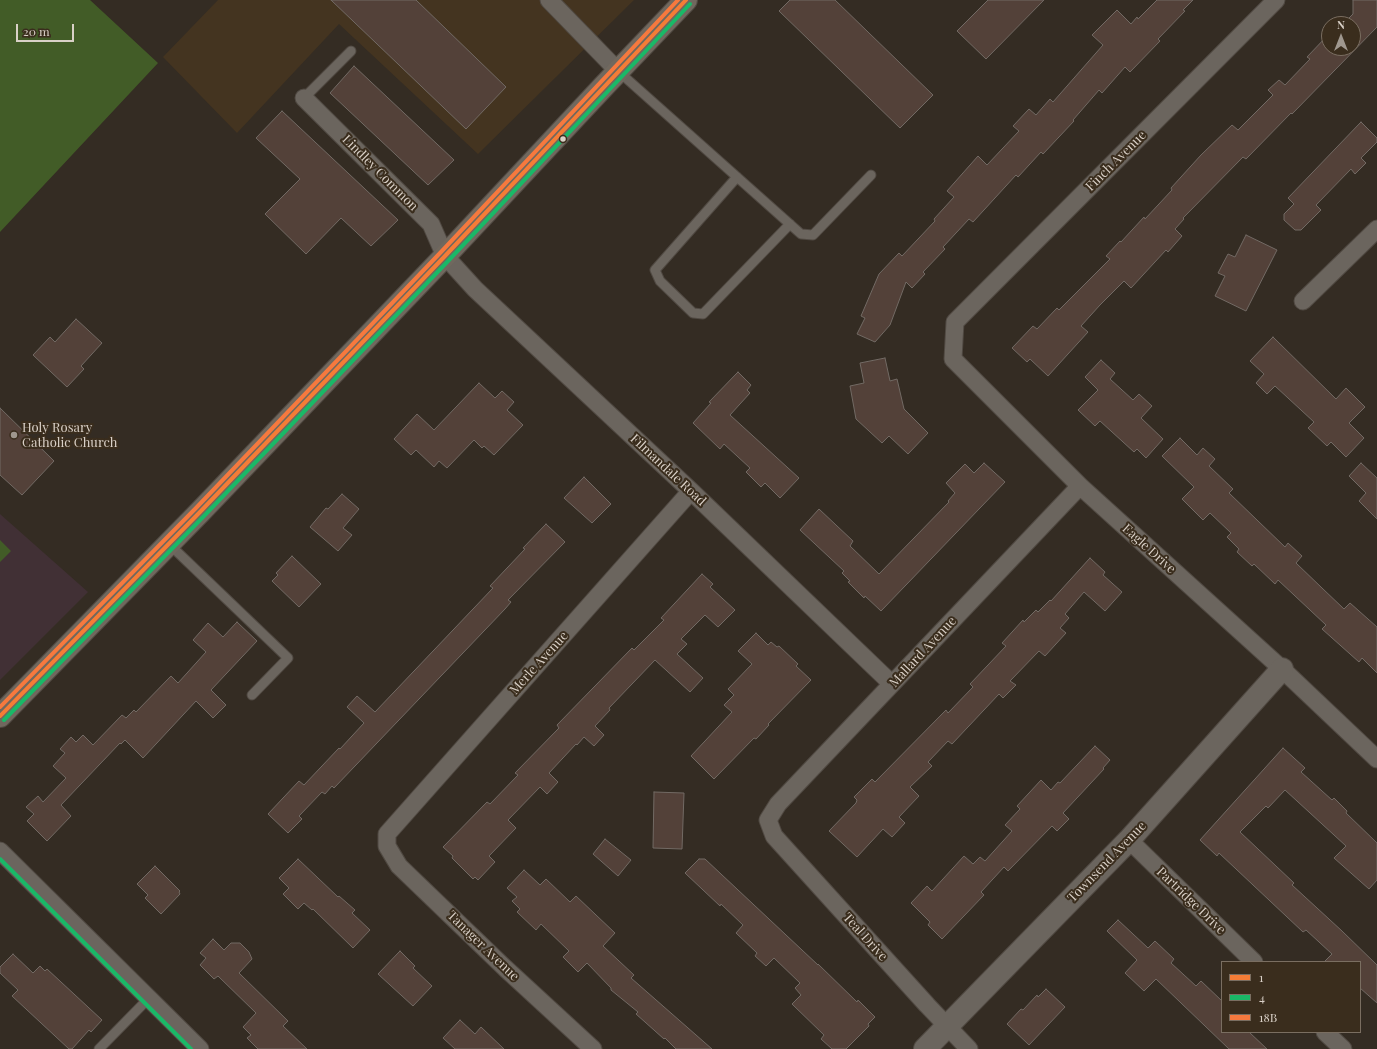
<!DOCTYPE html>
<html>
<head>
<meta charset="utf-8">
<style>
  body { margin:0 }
  #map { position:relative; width:1377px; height:1049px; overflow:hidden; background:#342c23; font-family:"Playfair Display",serif }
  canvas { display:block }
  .legend { position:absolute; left:1221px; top:961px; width:140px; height:72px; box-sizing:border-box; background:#3a2d1d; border:1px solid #7a6e61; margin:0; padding:5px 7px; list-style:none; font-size:12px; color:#d9d0c7 }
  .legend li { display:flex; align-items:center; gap:8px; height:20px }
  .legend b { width:20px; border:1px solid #7a6e61 }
  .north { position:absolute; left:1321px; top:16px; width:40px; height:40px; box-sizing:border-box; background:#3a2d1d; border:1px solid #7a6e61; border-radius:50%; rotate:0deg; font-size:11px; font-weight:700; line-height:16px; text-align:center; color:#d9d0c7 }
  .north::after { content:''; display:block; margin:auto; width:14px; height:18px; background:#9f978e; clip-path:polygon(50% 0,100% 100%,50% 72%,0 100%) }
  .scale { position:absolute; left:16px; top:24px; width:58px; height:18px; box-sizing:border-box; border:2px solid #d9d0c7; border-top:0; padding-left:5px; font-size:12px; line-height:14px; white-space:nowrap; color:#d9d0c7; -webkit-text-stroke:3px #3a2d1d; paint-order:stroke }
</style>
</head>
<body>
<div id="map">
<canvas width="1377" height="1049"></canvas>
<ul class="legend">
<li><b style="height:5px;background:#f57c36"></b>1</li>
<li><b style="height:5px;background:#1ab867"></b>4</li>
<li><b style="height:5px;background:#f6793e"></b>18B</li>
</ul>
<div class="north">N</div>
<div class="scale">20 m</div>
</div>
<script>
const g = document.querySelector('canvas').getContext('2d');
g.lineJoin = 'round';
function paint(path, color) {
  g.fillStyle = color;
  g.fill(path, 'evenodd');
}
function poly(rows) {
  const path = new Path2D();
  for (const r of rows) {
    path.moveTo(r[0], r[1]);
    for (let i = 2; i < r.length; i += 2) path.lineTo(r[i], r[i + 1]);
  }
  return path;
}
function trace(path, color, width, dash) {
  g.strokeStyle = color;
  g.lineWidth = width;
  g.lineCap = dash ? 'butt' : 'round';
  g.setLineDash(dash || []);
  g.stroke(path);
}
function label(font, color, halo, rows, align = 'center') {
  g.font = font + ' "Playfair Display",serif';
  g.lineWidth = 4;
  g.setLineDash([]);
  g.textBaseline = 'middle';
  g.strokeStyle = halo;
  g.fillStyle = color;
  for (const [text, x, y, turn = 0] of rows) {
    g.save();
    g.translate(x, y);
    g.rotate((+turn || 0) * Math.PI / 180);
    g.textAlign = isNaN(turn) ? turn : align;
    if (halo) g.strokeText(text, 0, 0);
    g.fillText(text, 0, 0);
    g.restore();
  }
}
paint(poly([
  [218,0,634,0,478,154,339,24,237,133,163,57]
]), '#443420');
paint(poly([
  [0,514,88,592,0,680]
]), '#413035');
paint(poly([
  [0,0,90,0,158,63,0,232],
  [0,540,11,551,0,562]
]), '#425c27');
const building = poly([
  [331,0,416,0,506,87,466,129,331,0],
  [790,0,835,0,933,95,900,128,779,11,790,0],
  [988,0,1044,0,986,59,957,31,988,0],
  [1157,0,1193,0,1183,10,1185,11,1158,39,1160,41,1130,72,1125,67,1102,93,1099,90,1073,120,1074,121,1043,154,1041,152,1018,177,1016,175,973,222,969,219,943,247,945,249,923,272,925,274,912,288,906,282,890,325,875,342,857,334,865,318,861,316,879,274,899,253,902,256,935,221,934,219,954,197,947,191,978,156,987,165,1019,131,1013,126,1029,109,1036,115,1050,99,1053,102,1103,45,1092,35,1117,10,1131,24,1137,17,1138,19,1157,0],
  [1353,0,1377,0,1377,27,1292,114,1291,113,1246,159,1243,157,1183,218,1184,219,1175,229,1182,236,1168,252,1166,250,1131,288,1124,281,1100,305,1081,326,1088,332,1048,376,1030,359,1027,362,1012,348,1033,326,1037,329,1057,308,1059,310,1110,259,1106,256,1120,241,1121,242,1144,217,1145,219,1172,190,1171,188,1201,155,1232,125,1238,130,1273,95,1268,90,1279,80,1285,85,1310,59,1307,57,1327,36,1329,38,1329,48,1353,48,1353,24,1343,24,1353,14,1353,0],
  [354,66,454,160,428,185,330,93,354,66],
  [282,111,398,220,371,246,341,218,306,254,265,214,300,179,256,138,282,111],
  [1361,122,1377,138,1377,142,1361,158,1366,163,1355,174,1351,169,1316,205,1321,210,1301,230,1295,230,1284,220,1284,214,1294,204,1288,198,1361,122],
  [1246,235,1277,250,1246,311,1215,296,1225,276,1218,273,1228,254,1235,257,1246,235],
  [76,319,102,343,81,366,84,369,67,387,33,355,50,337,55,342,76,319],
  [1273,337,1336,399,1346,388,1365,407,1349,423,1364,438,1346,457,1331,442,1327,446,1308,428,1314,422,1275,386,1267,394,1256,383,1264,374,1250,361,1273,337],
  [885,358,890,381,897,379,904,409,928,433,908,454,889,436,882,443,856,419,850,386,864,383,860,363,885,358],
  [1101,360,1115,373,1110,379,1133,400,1139,394,1152,406,1141,418,1163,439,1146,458,1137,449,1134,452,1100,421,1095,426,1078,410,1098,390,1085,377,1101,360],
  [738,372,751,385,747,390,750,393,730,415,799,478,780,498,765,483,761,487,746,472,750,468,724,444,720,449,693,423,711,403,709,402,738,372],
  [479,383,495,398,502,391,514,402,507,410,523,425,494,455,484,446,482,448,474,440,447,468,439,461,434,467,416,450,411,455,394,439,417,414,434,430,479,383],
  [0,408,54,461,22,495,0,475,0,408],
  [1180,438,1197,455,1203,448,1215,459,1209,466,1233,489,1229,493,1285,547,1288,543,1302,556,1296,563,1322,588,1344,609,1350,603,1377,627,1377,673,1362,658,1359,662,1322,629,1326,625,1278,580,1275,584,1254,564,1252,566,1237,552,1239,549,1227,537,1231,533,1210,513,1203,520,1182,499,1194,487,1162,456,1180,438],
  [984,463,1005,482,881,611,865,596,864,598,848,582,850,581,842,573,844,571,800,530,819,509,853,541,850,546,879,574,949,502,948,501,955,493,946,483,965,464,974,473,984,463],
  [1361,463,1377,478,1377,519,1359,501,1366,493,1349,476,1361,463],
  [584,477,611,504,592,523,564,498,584,477],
  [342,494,359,509,343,528,352,535,338,551,310,527,326,508,328,509,342,494],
  [546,524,565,542,508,600,511,602,505,609,334,788,332,786,325,794,322,792,299,816,302,819,288,833,268,814,299,781,304,785,339,748,340,749,364,723,347,707,357,696,375,712,493,588,490,586,525,549,523,548,546,524],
  [292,556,321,584,299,607,272,581,278,575,276,573,292,556],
  [1090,558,1105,572,1103,575,1122,592,1105,611,1084,592,1065,614,1069,618,1060,628,1066,633,1045,656,1039,651,1010,681,1016,685,1003,698,999,694,952,744,948,741,928,762,932,766,910,787,919,796,899,817,905,823,892,837,883,829,857,857,829,831,856,803,857,800,854,797,872,779,875,782,946,710,948,713,973,687,970,684,1006,646,1002,643,1023,620,1024,622,1036,610,1038,612,1050,600,1051,601,1090,558],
  [702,574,713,584,710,587,735,610,718,627,705,615,681,639,687,644,677,654,703,678,690,692,655,660,609,708,610,710,595,726,604,735,594,746,584,737,577,745,576,744,549,773,558,782,547,794,540,787,508,820,516,828,489,856,495,862,478,880,475,877,473,879,452,858,453,856,443,847,487,802,490,804,518,775,515,773,559,728,557,725,632,648,634,650,664,620,661,618,702,574],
  [237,622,257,641,211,690,226,705,213,718,196,701,143,758,125,740,121,744,120,743,61,805,71,816,47,841,27,821,34,814,26,807,38,796,43,802,66,778,53,766,65,753,60,749,71,737,76,742,83,735,93,745,122,715,126,718,134,710,136,712,171,676,178,683,206,652,193,640,208,623,223,637,237,622],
  [756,633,768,645,771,642,777,647,779,646,798,664,796,666,811,680,768,724,769,725,756,739,754,738,714,779,691,756,732,712,724,705,734,695,728,689,752,664,738,651,756,633],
  [1095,746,1110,760,1103,768,1104,769,1063,813,1069,819,1057,831,1052,826,1008,871,1004,867,981,892,984,895,942,939,928,925,930,922,911,903,927,886,932,891,964,856,973,864,980,857,985,861,1012,831,1005,825,1020,809,1017,806,1041,780,1051,790,1058,782,1060,783,1095,746],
  [1283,748,1305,768,1301,772,1332,800,1334,798,1347,811,1346,813,1377,843,1377,880,1369,889,1334,858,1346,846,1285,790,1268,808,1266,806,1240,832,1294,883,1292,885,1342,931,1377,965,1377,1003,1360,988,1360,962,1324,962,1332,954,1306,930,1303,932,1219,853,1217,856,1200,840,1283,748],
  [654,792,684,793,682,849,653,848,654,792],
  [605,839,631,860,618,876,593,854,605,839],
  [298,859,338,897,339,896,355,910,352,913,370,930,353,948,313,909,312,910,304,903,298,909,283,894,289,888,279,878,298,859],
  [699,859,705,859,818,965,818,964,857,1002,858,1000,875,1017,868,1024,869,1026,846,1049,832,1049,821,1039,824,1035,792,1004,801,995,795,988,800,983,774,958,766,966,755,956,757,953,736,933,743,925,721,904,720,906,685,873,699,859],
  [155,866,180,891,179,892,180,894,161,914,145,898,148,895,137,884,155,866],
  [524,870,540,885,546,879,570,902,576,896,615,933,603,946,634,975,631,978,712,1049,676,1049,665,1038,664,1039,636,1014,638,1012,611,990,611,988,587,963,578,972,563,957,569,951,541,924,536,930,517,912,520,909,512,901,517,897,507,888,524,870],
  [1118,920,1148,948,1155,941,1174,959,1171,963,1196,986,1201,981,1222,1001,1222,1032,1249,1032,1267,1049,1229,1049,1156,979,1144,991,1125,973,1137,960,1107,931,1118,920],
  [213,939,224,950,231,943,240,943,249,952,252,959,239,973,288,1021,283,1026,307,1049,258,1049,247,1038,251,1035,243,1027,256,1013,218,976,214,979,200,965,206,958,200,953,213,939],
  [400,951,415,966,413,968,432,986,413,1006,378,974,400,951],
  [13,954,33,973,40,966,45,971,47,969,102,1020,91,1032,89,1030,72,1049,69,1049,12,996,18,990,0,973,0,967,13,954],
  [1046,989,1065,1007,1029,1045,1007,1024,1021,1009,1023,1010,1037,995,1038,997,1046,989],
  [460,1020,475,1034,481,1027,504,1049,455,1049,443,1038,460,1020]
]);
paint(building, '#534139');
trace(building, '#726a64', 1);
const service = poly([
  [618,71,801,234,813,235,871,175],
  [304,98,351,51],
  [737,177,655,270,660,281,693,313,703,314,790,224],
  [169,544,288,658,252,695],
  [99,1049,148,999]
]);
const minor = poly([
  [549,0,618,71],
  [1276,0,955,322,953,359,1080,486,1282,669,1377,759],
  [304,98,431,224,445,256,475,289,691,491,892,684],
  [1303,301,1377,229],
  [1129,840,1254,962],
  [0,851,200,1049],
  [1325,1032,1343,1049],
  [593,1049,505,968,399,866,387,846,387,834,691,491],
  [969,1049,927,1005,774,836,768,820,778,804,1080,486]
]);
const tertiary = poly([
  [925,1049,1129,840,1282,669]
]);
const primary = poly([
  [0,716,200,512,445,256,603,87,686,0]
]);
trace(service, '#504942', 11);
trace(minor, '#504942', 19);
trace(tertiary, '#504942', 24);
trace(primary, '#504942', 24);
trace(service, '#6b655e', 9);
trace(minor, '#6b655e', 17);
trace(tertiary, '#6b655e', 22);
trace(primary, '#70685e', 22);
trace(poly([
  [0,716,200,512,445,256,686,0]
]), '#f57c36', 4);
trace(poly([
  [4,720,204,516,449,260,690,4],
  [0,859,191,1049]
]), '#1ab867', 4);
trace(poly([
  [0,707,196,508,441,252,678,0]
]), '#f6793e', 4);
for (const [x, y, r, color] of [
  [563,139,3.5,"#d9d0c7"],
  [14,435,4,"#9f978e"]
]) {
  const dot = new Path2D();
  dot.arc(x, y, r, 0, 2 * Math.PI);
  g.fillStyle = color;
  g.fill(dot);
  trace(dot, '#3a2d1d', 1.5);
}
label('13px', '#d9d0c7', '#3a2d1d', [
  ["Finch Avenue",1116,161,-45],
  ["Lindley Common",380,173,45],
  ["Filmandale Road",668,470,43],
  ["Eagle Drive",1149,549,42],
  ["Mallard Avenue",923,652,-47],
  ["Merle Avenue",539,663,-48],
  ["Townsend Avenue",1107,862,-46],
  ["Partridge Drive",1191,901,44],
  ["Teal Drive",865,937,48],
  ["Tanager Avenue",483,946,44]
]);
label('13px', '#d9d0c7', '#3a2d1d', [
  ["Holy Rosary",22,428],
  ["Catholic Church",22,443]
], 'left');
</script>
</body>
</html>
